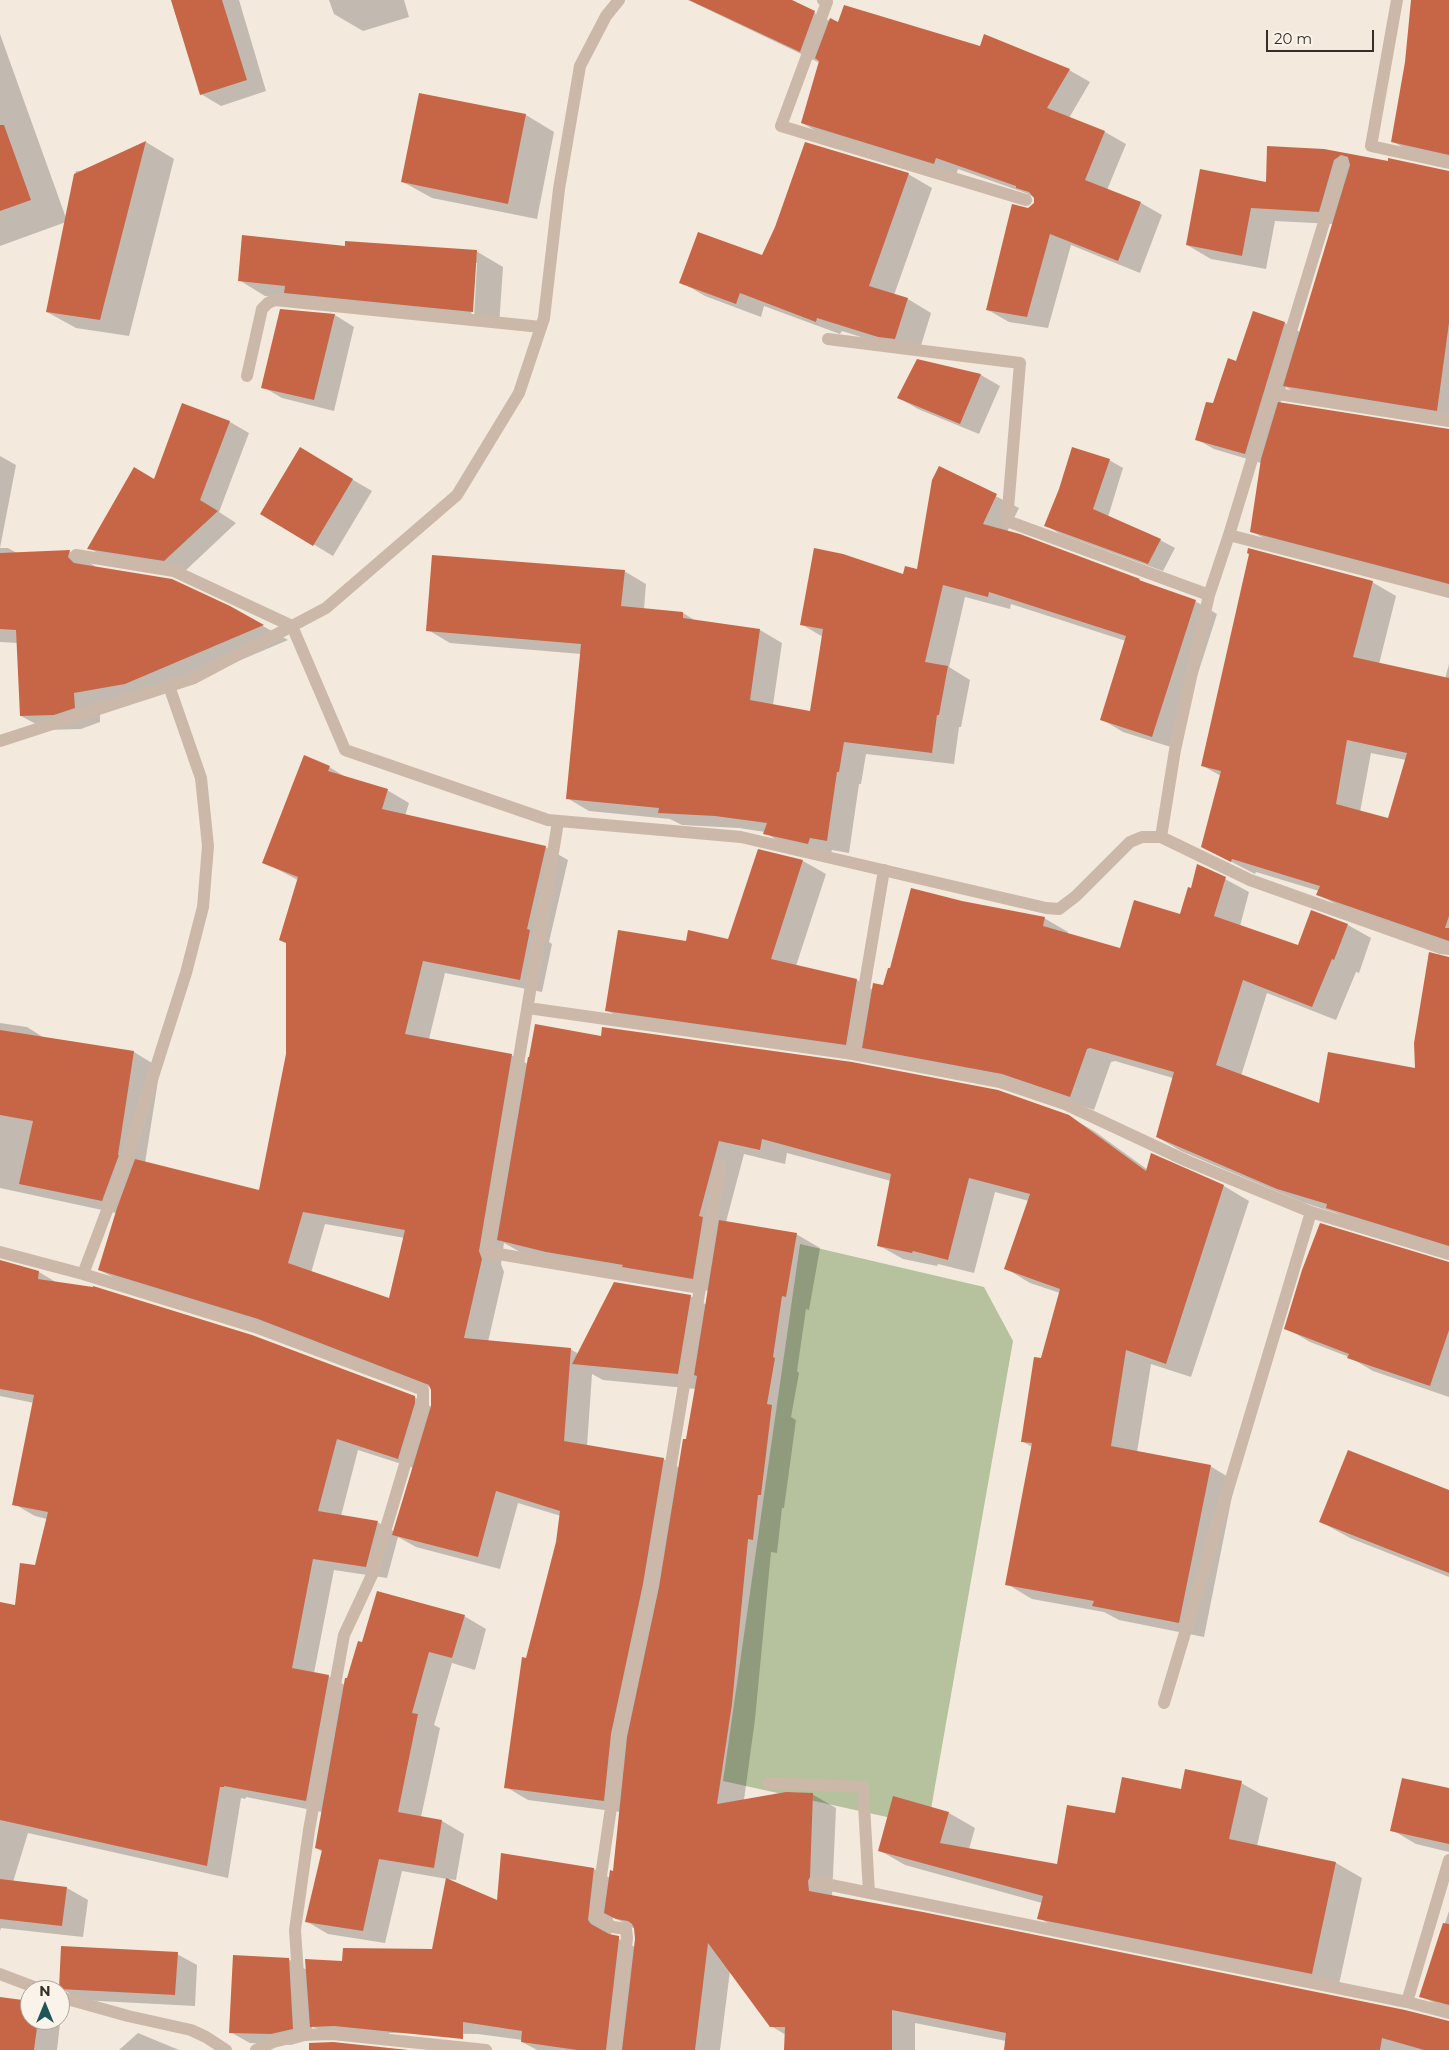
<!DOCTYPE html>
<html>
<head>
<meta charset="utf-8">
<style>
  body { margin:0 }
  #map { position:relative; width:1449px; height:2050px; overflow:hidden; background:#f3e9dd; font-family:Montserrat,sans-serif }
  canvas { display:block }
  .north { position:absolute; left:20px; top:1980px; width:50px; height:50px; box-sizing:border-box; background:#faf3ea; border:1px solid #aca49d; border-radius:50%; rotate:0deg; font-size:14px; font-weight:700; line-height:20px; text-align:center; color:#382e29 }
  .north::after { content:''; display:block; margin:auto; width:18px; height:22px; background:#1e565a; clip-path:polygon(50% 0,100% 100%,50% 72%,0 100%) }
  .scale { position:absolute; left:1266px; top:30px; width:108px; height:22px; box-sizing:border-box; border:2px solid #382e29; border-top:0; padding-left:6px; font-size:15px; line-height:18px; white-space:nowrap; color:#382e29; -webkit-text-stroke:4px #faf3ea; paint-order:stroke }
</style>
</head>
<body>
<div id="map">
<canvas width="1449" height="2050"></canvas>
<div class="north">N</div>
<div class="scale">20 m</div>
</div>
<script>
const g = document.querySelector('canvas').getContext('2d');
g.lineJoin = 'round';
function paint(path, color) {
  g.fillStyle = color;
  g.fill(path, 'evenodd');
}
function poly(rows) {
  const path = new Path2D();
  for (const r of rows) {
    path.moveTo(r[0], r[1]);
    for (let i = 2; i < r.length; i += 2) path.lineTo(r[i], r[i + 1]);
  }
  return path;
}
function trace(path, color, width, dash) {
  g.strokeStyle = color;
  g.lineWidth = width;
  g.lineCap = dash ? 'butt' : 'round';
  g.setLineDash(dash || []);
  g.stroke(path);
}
paint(poly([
  [800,1244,984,1287,1013,1341,928,1826,723,1781]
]), '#b5c29d');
paint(poly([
  [171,0,239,0,266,91,221,106,201,94],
  [329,0,404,0,409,17,363,31,334,14],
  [688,0,789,0,830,21,839,23,981,47,1069,70,1090,82,1069,118,1105,132,1126,144,1107,190,1141,203,1162,215,1140,273,1071,245,1048,328,1009,322,988,310,1029,209,1035,203,1035,198,1026,193,958,169,956,175,823,135,802,123,820,63],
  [1412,0,1449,0,1449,162,1416,155,1392,141,1406,62],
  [0,34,66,218,76,171,83,171,146,142,174,159,129,336,76,328,47,312,66,222,0,246],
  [526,115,554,132,537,219,432,198,403,182],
  [1324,150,1449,172,1449,422,1308,400,1286,387,1280,404,1449,430,1449,590,1276,545,1251,531,1261,463,1214,449,1196,439,1236,362,1254,313,1285,323,1300,332,1333,224,1275,221,1266,269,1211,259,1187,245,1267,183],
  [908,174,932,188,894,295,908,299,931,313,919,352,903,350,842,331,840,334,764,306,761,317,705,296,681,282,763,257],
  [346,247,476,251,503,267,499,326,265,296,239,280],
  [475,263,477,263,474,318,471,318],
  [335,315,354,327,334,411,282,398,263,387],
  [981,375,1000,386,979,434,918,409,899,398],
  [183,404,230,422,249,433,219,512,236,523,184,572,108,559,89,548,154,480],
  [300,449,372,491,333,556,261,513],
  [0,456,16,465,0,548,8,548,17,553,69,551,95,566,94,567,229,607,288,640,151,698,100,707,100,722,81,729,47,730,21,716,18,643,0,642],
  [1109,460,1123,468,1108,517,1160,540,1175,548,1163,571,1060,534,1046,525],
  [940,468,1019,508,1007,532,1195,601,1217,614,1174,748,1123,732,1101,719,1126,641,1011,604,1010,609,965,597,949,667,970,680,961,727,959,727,954,764,866,754,861,784,859,784,849,853,832,850,830,856,787,846,765,833,765,832,739,828,682,825,670,819,589,811,567,798,581,654,450,643,428,630,624,571,646,584,644,609,683,613,696,621,760,630,782,643,773,705,811,713,823,637,801,624,918,570],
  [1372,582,1396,596,1379,664,1445,679,1449,664,1449,945,1342,908,1318,894,1319,891,1256,872,1255,874,1203,847,1221,776,1203,766],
  [1371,753,1406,760,1389,820,1360,812],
  [329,767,349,779,387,790,409,803,405,816,545,847,568,860,549,942,552,944,542,992,445,973,429,1039,511,1055,528,1064,1068,1116,1094,1131,1148,1170,1152,1155,1224,1186,1249,1201,1191,1377,1151,1364,1137,1452,1210,1466,1235,1481,1204,1637,1119,1620,1104,1612,1032,1599,1007,1584,1032,1447,1022,1441,1042,1359,1060,1293,1030,1283,1005,1268,1029,1201,995,1192,974,1273,938,1264,937,1266,903,1259,878,1245,891,1181,787,1153,785,1164,744,1154,726,1222,796,1234,820,1248,809,1310,806,1309,797,1371,799,1373,791,1417,796,1420,784,1508,782,1508,777,1553,771,1552,755,1719,744,1800,812,1794,836,1808,832,1897,1449,2022,1449,2050,1005,2050,1006,2041,915,2023,915,2050,785,2050,786,2035,771,2026,730,1971,720,2050,537,2050,522,2042,523,2040,478,2034,389,2033,389,2042,335,2040,312,2026,312,2039,291,2045,250,2043,230,2032,288,1959,307,1970,343,1962,433,1950,447,1879,402,1871,385,1943,328,1934,306,1921,323,1852,316,1848,322,1812,246,1797,245,1799,241,1798,228,1878,28,1833,13,1882,67,1888,88,1900,83,1937,1,1928,0,1931,0,1604,16,1607,36,1566,47,1519,35,1516,14,1504,34,1403,0,1396,0,1262,39,1272,59,1284,414,1397,432,1407,432,1388,281,1331,122,1282,99,1270,116,1213,0,1188,0,1023,27,1027,46,1039,134,1052,160,1068,145,1163,260,1192,287,1054,298,880,263,862],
  [325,1224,405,1238,390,1300,311,1273],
  [504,1243,524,1254,649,1280,709,1291,707,1305,690,1296,579,1354,570,1349,488,1342,504,1272,501,1264],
  [592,1374,603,1380,696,1389,687,1441,680,1468,663,1459,587,1446],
  [358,1450,414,1468,395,1532,377,1522,341,1516],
  [518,1503,561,1516,557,1542,527,1659,506,1787,528,1800,620,1812,614,1872,610,1878,594,1869,499,1902,447,1879,456,1880,464,1834,442,1821,421,1817,440,1728,434,1725,452,1663,475,1670,486,1629,464,1616,363,1644,345,1685,328,1676,314,1673,334,1570,387,1578,398,1537,416,1547,500,1569],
  [613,1917,635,1929,635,1947,611,1935],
  [803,861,826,874,796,966,857,980,873,990,883,986,962,902,1044,918,1068,932,1068,935,1121,950,1181,916,1225,879,1249,892,1240,926,1298,947,1348,925,1371,938,1359,973,1356,972,1336,1020,1267,993,1241,1076,1320,1104,1416,1069,1449,958,1449,1251,1351,1221,1336,1213,1302,1202,1181,1151,1157,1137,1173,1078,1115,1061,1111,1062,1094,1110,1027,1087,888,1061,870,1051,869,1057,629,1023,606,1010,687,943,729,940],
  [1449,1262,1449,1397,1373,1371,1349,1357,1310,1342,1286,1328],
  [1449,1491,1449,1577,1350,1538,1321,1522],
  [1241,1783,1268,1798,1257,1846,1336,1863,1362,1878,1338,1989,1065,1933,1039,1918,1042,1903,905,1865,879,1850,949,1813,975,1828,969,1849,1058,1866,1116,1814,1182,1790],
  [1449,1790,1449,1852,1416,1844,1392,1830],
  [1449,1911,1449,2011,1421,1996],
  [177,1954,197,1965,195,2006,80,2000,61,1988],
  [0,1998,30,2002,30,2020,60,2020,61,2015,57,2050,0,2050],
  [138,2033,179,2050,119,2050]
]), '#0003');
paint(poly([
  [171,0,222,0,247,80,200,95],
  [689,0,792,0,815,11,800,52],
  [1411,0,1449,0,1449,155,1391,142,1405,62],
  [844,5,980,46,984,34,1070,69,1047,108,1105,131,1085,180,1141,202,1118,261,1050,234,1027,317,986,310,1012,204,1028,208,1034,203,1034,198,1029,192,1016,188,1016,186,936,158,934,164,801,123,819,61,815,58,830,18,838,22],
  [419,93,526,114,508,204,401,182],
  [0,125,4,125,31,200,0,211],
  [146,141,100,320,46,312,74,174],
  [805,142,909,173,869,286,908,298,895,339,878,337,817,318,816,322,740,293,736,304,679,283,698,232,762,255,775,227],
  [1267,146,1324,149,1388,161,1388,158,1449,171,1449,323,1437,411,1283,386,1350,165,1348,157,1341,155,1334,160,1319,212,1251,208,1242,256,1186,245,1200,169,1266,182],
  [242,235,345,246,345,241,477,250,473,312,284,293,285,286,238,281],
  [280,309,335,314,314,400,261,388],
  [1253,311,1285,322,1245,454,1195,440,1206,402,1213,403,1228,358,1236,361],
  [917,359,981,374,960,424,897,398],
  [1278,402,1449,429,1449,584,1250,532,1261,459],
  [182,403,230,421,200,500,218,511,164,561,87,549,134,467,154,479],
  [300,447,353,479,313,546,260,514],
  [1072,447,1110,459,1093,509,1161,539,1148,564,1044,526,1059,489],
  [939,466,997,494,983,524,1020,534,1140,579,1139,580,1196,600,1152,737,1100,720,1126,636,989,592,988,597,943,585,925,662,948,666,939,715,937,715,932,753,844,742,839,772,837,772,827,841,810,838,808,844,763,834,767,823,715,816,658,813,659,808,566,799,581,644,426,631,432,555,625,570,621,606,683,612,683,618,760,629,750,700,810,711,823,629,800,625,814,548,843,554,903,574,905,566,917,569,932,480],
  [1248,548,1373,581,1353,657,1449,678,1449,916,1445,928,1449,928,1449,941,1316,895,1320,886,1232,859,1231,862,1201,847,1221,771,1201,766,1249,554,1247,553],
  [1347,740,1407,753,1388,818,1336,804],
  [70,550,68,557,74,563,172,579,230,606,264,625,125,684,74,693,75,708,54,715,20,716,16,630,0,629,0,553],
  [304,755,330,766,328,771,388,789,382,809,546,846,527,929,530,930,520,980,423,961,405,1034,512,1054,479,1251,482,1259,464,1338,571,1348,564,1441,664,1458,643,1584,611,1734,604,1801,504,1788,522,1657,526,1658,556,1542,560,1511,496,1491,478,1557,392,1535,431,1406,431,1390,429,1385,258,1319,98,1270,117,1208,135,1159,259,1190,286,1054,286,943,279,940,298,877,262,863],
  [303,1212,405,1230,389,1298,288,1263],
  [758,849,803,860,771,959,857,979,846,1045,605,1011,618,930,686,941,688,930,728,939],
  [1197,864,1226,877,1214,916,1298,945,1311,910,1348,924,1334,960,1332,959,1312,1007,1243,980,1216,1065,1319,1103,1328,1052,1415,1068,1414,1043,1429,952,1449,957,1449,1246,1326,1208,1327,1204,1277,1189,1156,1137,1174,1072,1090,1048,1087,1049,1070,1097,1002,1074,862,1048,873,983,883,985,888,968,890,968,911,888,962,901,1045,917,1043,926,1120,948,1134,900,1180,914,1188,887,1191,888],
  [535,1024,601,1036,602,1027,852,1062,998,1090,1069,1115,1146,1171,1151,1153,1224,1185,1166,1364,1126,1350,1111,1446,1211,1465,1179,1623,1092,1606,1094,1601,1005,1585,1032,1443,1021,1442,1034,1357,1041,1358,1060,1289,1004,1269,1030,1194,969,1178,948,1260,913,1251,912,1253,877,1246,891,1174,762,1139,760,1150,719,1141,699,1216,703,1217,693,1279,622,1267,623,1265,546,1252,497,1240,528,1057,529,1057],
  [0,1030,134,1051,118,1155,119,1155,102,1201,19,1184,33,1121,0,1115],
  [719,1220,797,1233,786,1297,782,1296,773,1357,775,1358,767,1404,772,1405,761,1495,758,1495,753,1540,748,1539,732,1704,717,1804,786,1792,813,1793,810,1877,808,1881,809,1891,923,1912,1405,2010,1449,2021,1449,2050,1424,2050,1382,2038,1380,2050,1004,2050,1006,2033,892,2010,892,2050,784,2050,785,2027,770,2027,708,1943,695,2050,622,2050,635,1939,634,1928,632,1924,628,1921,616,1919,604,1913,610,1870,613,1871,627,1737,659,1587,683,1439,686,1439,697,1376,694,1375],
  [1320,1223,1449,1262,1449,1330,1430,1386,1347,1358,1349,1354,1284,1329,1302,1270],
  [0,1260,39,1271,38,1279,93,1287,93,1286,252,1335,415,1396,415,1403,398,1459,337,1439,318,1511,378,1521,366,1567,313,1559,292,1668,329,1675,306,1801,224,1786,224,1787,220,1787,207,1866,0,1820,0,1602,15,1605,20,1563,35,1565,48,1512,12,1505,34,1395,0,1389],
  [614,1282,691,1295,678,1374,572,1364],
  [1348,1450,1449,1490,1449,1573,1319,1522],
  [377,1591,465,1615,452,1658,429,1652,412,1713,418,1714,398,1812,442,1820,434,1868,379,1859,363,1931,305,1922,322,1850,315,1848,345,1678,347,1678,358,1641,362,1642],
  [1185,1769,1242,1781,1229,1839,1336,1862,1312,1974,1037,1919,1043,1896,878,1851,893,1796,949,1812,940,1843,1057,1864,1067,1805,1115,1813,1122,1777,1181,1789],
  [1402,1778,1449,1788,1449,1844,1390,1831],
  [501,1853,594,1868,588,1920,591,1924,609,1934,619,1936,619,1938,606,2050,577,2050,521,2042,522,2031,463,2022,463,2039,334,2026,310,2027,305,1959,342,1961,343,1948,432,1949,446,1878,497,1900],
  [0,1879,67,1887,62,1926,0,1919],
  [1443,1923,1449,1924,1449,2005,1419,1997],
  [61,1946,178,1952,175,1995,59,1989],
  [233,1955,289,1958,293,2029,271,2034,229,2033],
  [0,1997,30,2001,30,2020,38,2020,34,2050,0,2050],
  [333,2042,408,2050,309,2050,309,2043]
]), '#c76647');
trace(poly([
  [247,376,262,309,268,303,275,300,541,327]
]), '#cbb8a9', 12);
trace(poly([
  [823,0,827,2,781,126,1026,200],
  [1397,0,1371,146,1449,163],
  [828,339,1020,363,1007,521,1209,595],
  [1272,393,1449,421],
  [1229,535,1449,592],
  [76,555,174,571,292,626,345,750,548,820,741,837,1046,908,1059,909,1076,896,1130,842,1142,837,1161,837,1250,880,1441,948,1449,949],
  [558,822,487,1252,700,1288,651,1585,619,1736,614,1787,595,1917,613,1927,626,1929,627,1938,614,2050],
  [1161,837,1175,750,1209,595,1229,535,1342,163],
  [528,1008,853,1054,1000,1082,1065,1104,1187,1161,1311,1212,1449,1254],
  [853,1054,884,870],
  [0,1252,83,1274,255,1327,423,1390,423,1404,372,1575,344,1635,309,1830,295,1930,302,2035],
  [83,1274,128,1155,186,973,203,907,208,846,201,778,169,686],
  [700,1288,720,1166],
  [1164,1703,1311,1212],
  [768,1783,863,1787,869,1893],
  [816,1882,1407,2002,1449,2013],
  [0,1974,42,1990],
  [60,1997,128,2016,191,2030,206,2037,226,2050],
  [1407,2002,1449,1860],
  [256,2050,273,2042,302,2035,333,2034,486,2050]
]), '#cbb8a9', 12);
trace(poly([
  [0,741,194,678,326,608,457,495,519,393,544,318,559,189,580,66,606,16,619,0]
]), '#cbb8a9', 12);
</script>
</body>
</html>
